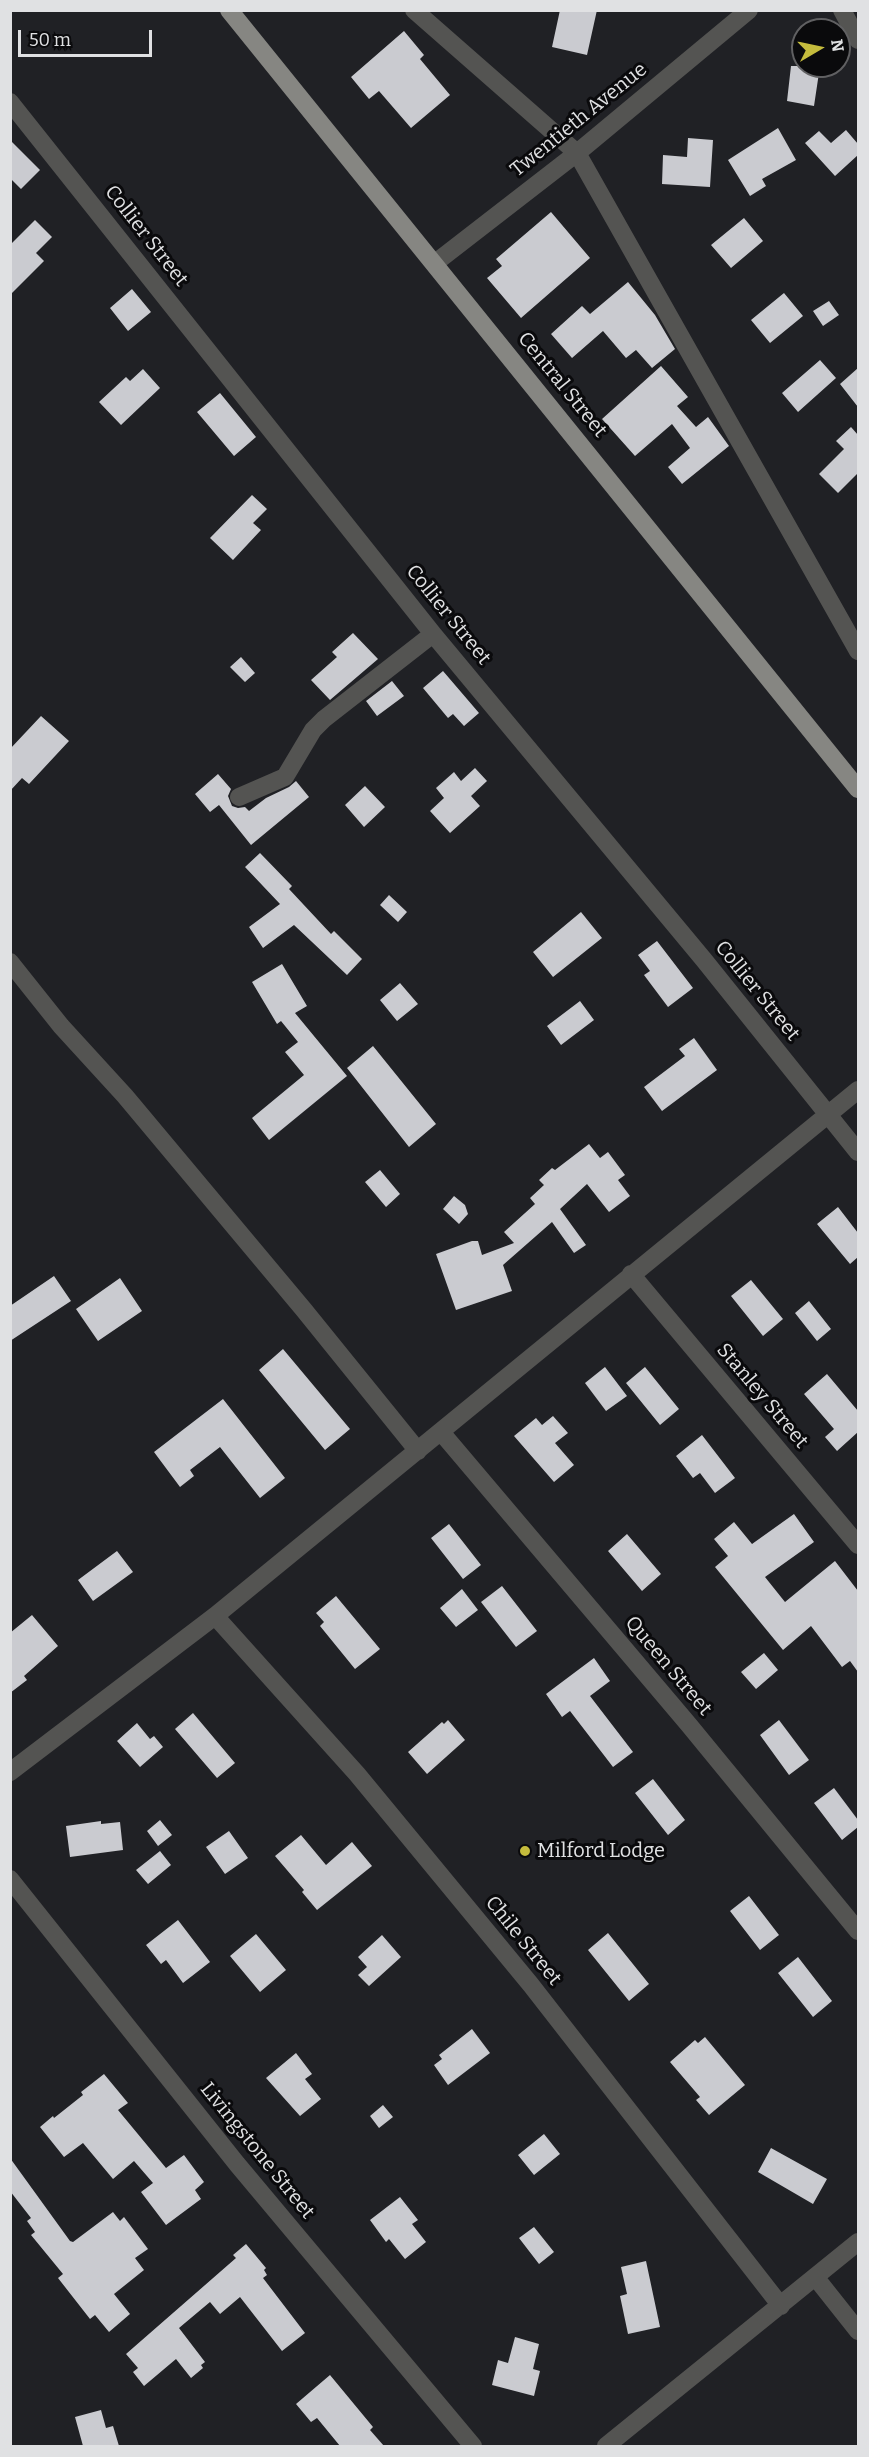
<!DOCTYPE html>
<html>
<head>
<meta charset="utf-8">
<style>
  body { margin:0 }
  #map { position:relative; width:869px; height:2457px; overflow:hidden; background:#202125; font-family:Bitter,serif }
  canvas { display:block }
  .frame { position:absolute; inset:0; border:12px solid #e0e1e3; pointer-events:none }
  .north { position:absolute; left:791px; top:18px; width:60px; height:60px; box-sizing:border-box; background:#0a0a0c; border:2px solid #606062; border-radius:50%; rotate:81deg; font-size:16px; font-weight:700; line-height:24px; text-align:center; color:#e0e1e3 }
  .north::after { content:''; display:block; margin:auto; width:21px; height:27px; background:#c5bc3d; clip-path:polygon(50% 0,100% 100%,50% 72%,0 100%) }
  .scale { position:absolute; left:18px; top:30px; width:134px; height:27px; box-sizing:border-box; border:3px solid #e0e1e3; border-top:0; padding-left:8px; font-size:18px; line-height:21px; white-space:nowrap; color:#e0e1e3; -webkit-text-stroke:4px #0a0a0c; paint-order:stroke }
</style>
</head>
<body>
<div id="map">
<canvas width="869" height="2457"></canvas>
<div class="frame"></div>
<div class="north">N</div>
<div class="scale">50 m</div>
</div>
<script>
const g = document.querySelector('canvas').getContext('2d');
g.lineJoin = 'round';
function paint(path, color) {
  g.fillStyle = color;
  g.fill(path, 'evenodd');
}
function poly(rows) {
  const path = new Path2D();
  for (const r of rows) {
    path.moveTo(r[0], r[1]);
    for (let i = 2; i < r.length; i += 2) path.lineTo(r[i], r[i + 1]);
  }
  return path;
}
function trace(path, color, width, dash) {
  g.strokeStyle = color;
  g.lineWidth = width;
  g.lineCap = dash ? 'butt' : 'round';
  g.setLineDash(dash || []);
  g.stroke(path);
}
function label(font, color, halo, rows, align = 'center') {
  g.font = font + ' Bitter,serif';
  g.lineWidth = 6;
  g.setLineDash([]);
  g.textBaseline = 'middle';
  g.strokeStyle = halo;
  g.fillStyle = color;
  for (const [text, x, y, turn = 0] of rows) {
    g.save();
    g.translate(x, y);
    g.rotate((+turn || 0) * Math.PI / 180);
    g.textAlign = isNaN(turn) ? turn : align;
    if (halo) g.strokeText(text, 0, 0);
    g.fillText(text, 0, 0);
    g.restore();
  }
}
paint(poly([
  [560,10,597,10,587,55,552,47],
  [404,31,424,55,420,59,450,95,411,128,379,91,369,99,351,77],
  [791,66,820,66,814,106,787,101],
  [778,128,796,160,762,179,766,186,750,196,728,160],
  [846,130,858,144,858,155,835,176,805,143,819,131,831,143],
  [688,138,713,140,710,187,662,184,663,155,687,157],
  [10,140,40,170,21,189,10,178],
  [551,212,590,258,521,318,487,278,502,266,496,259],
  [744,218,763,241,731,268,711,245],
  [35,220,52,237,36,253,44,261,10,295,10,245],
  [628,282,655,315,675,349,652,368,636,350,626,358,603,331,572,358,551,334,582,306,590,314],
  [132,289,151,312,128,331,110,308],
  [784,293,803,316,770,343,751,320],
  [829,301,839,315,823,326,813,311],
  [820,360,836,378,798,412,782,393],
  [661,366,688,397,677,406,696,427,708,417,729,446,682,484,668,467,690,448,672,424,635,456,602,419],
  [858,368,858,407,840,384],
  [143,369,160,388,121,425,99,402,126,377,130,381],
  [220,393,256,437,234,456,197,412],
  [851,427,858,435,858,473,838,493,819,474,844,449,836,441],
  [252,495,267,509,253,523,261,530,233,560,210,538],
  [353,633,378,659,330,700,311,680,337,657,332,652],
  [241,657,255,673,245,682,230,667],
  [443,671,479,713,464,726,453,714,448,718,423,688],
  [392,681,404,696,377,716,366,701],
  [41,716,69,741,29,784,22,778,10,791,10,749],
  [475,768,487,781,471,796,480,806,450,833,430,811,444,798,436,788,454,772,461,781],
  [218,774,231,789,228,796,232,806,238,808,245,807,249,811,266,798,289,787,296,781,309,797,251,845,219,805,210,812,195,794],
  [365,786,385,807,364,827,345,805],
  [260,853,292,886,289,889,331,934,334,931,362,959,347,975,294,925,263,948,249,927,280,904,245,867],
  [389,895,407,912,398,922,380,905],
  [581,912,602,938,553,977,533,952],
  [657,941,693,988,668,1007,644,975,650,971,638,955],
  [282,964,307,1006,295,1013,347,1076,269,1140,252,1118,304,1075,285,1052,298,1042,281,1021,277,1024,252,982],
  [400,983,418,1004,397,1021,380,1000],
  [580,1001,594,1020,561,1045,547,1026],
  [694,1038,717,1070,662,1111,644,1087,685,1056,679,1049],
  [373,1046,436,1124,409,1147,347,1068],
  [589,1144,600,1158,608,1152,625,1175,618,1180,630,1196,609,1212,587,1184,560,1209,586,1245,574,1253,552,1222,503,1265,512,1291,456,1310,436,1254,472,1241,478,1241,482,1255,514,1243,504,1232,535,1204,530,1198,544,1185,539,1180,552,1168,555,1170],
  [380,1170,400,1194,386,1207,365,1182],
  [454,1196,465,1205,468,1214,459,1224,443,1209],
  [838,1207,858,1233,858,1257,850,1264,817,1224],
  [54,1276,71,1301,10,1341,10,1306],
  [120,1278,142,1311,98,1341,76,1309],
  [751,1280,783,1319,763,1336,731,1296],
  [809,1301,831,1329,817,1341,795,1313],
  [283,1349,350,1429,325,1450,259,1370],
  [605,1367,627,1396,606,1411,585,1383],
  [645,1367,679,1409,660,1425,626,1383],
  [827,1374,858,1411,858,1432,837,1451,825,1437,834,1429,804,1394],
  [223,1399,285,1478,260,1498,220,1447,190,1470,194,1476,180,1487,154,1452],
  [553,1416,568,1433,555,1443,574,1465,554,1482,514,1436,536,1418,542,1425],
  [702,1435,735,1478,715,1493,700,1473,693,1478,676,1456],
  [794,1514,814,1542,765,1577,785,1602,835,1561,858,1591,858,1672,850,1661,842,1667,811,1626,783,1650,715,1567,728,1556,714,1539,734,1522,752,1544],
  [449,1524,481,1565,463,1579,431,1538],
  [627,1534,661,1574,642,1591,608,1551],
  [117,1551,133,1572,93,1601,78,1580],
  [502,1586,537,1631,516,1647,481,1602],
  [462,1589,478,1610,456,1627,440,1608],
  [336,1596,380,1649,355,1669,320,1626,324,1622,316,1613],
  [32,1615,58,1646,24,1676,27,1680,10,1693,10,1633],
  [764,1653,778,1670,756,1689,741,1672],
  [594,1658,610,1681,590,1696,633,1752,613,1767,570,1711,562,1717,546,1694],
  [193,1713,235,1763,217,1778,175,1729],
  [448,1720,465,1740,427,1774,408,1752,442,1722,444,1724],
  [779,1720,809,1760,789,1775,760,1735],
  [137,1723,150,1739,154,1736,163,1747,140,1767,117,1741],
  [653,1779,685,1820,668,1835,635,1793],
  [834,1788,858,1820,858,1827,842,1840,814,1803],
  [160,1820,172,1835,158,1846,147,1831],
  [101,1821,101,1824,120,1822,123,1850,70,1857,66,1826],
  [229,1831,248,1858,225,1874,206,1847],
  [301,1835,326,1865,352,1842,372,1866,317,1910,302,1892,304,1890,275,1856],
  [160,1851,171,1865,148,1884,136,1870],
  [749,1896,779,1935,760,1950,730,1911],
  [178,1920,210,1962,183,1983,166,1960,161,1964,146,1945],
  [608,1933,649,1984,629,2001,588,1950],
  [256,1934,286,1970,260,1992,230,1956],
  [382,1935,401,1957,369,1986,358,1975,367,1967,358,1957],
  [798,1957,832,2001,813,2017,778,1973],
  [472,2029,490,2053,448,2085,434,2065,442,2059,439,2055],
  [705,2037,745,2085,709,2115,696,2100,700,2097,670,2062,695,2040,698,2043],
  [296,2053,312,2074,305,2079,321,2099,300,2116,266,2078],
  [104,2074,128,2103,118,2110,166,2168,184,2155,204,2182,195,2190,201,2199,166,2225,141,2192,153,2183,134,2161,113,2179,83,2143,64,2157,40,2127,53,2116,54,2118,83,2095,81,2092],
  [383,2105,393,2117,379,2128,370,2116],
  [544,2134,560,2154,534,2175,518,2155],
  [771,2148,827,2179,813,2204,758,2172],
  [10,2158,70,2241,73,2242,113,2212,120,2221,124,2217,148,2249,135,2258,144,2270,114,2294,130,2314,109,2332,95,2315,90,2319,58,2278,63,2274,31,2235,35,2232,27,2221,31,2218,10,2191],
  [400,2197,418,2220,412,2224,426,2242,405,2259,389,2239,386,2242,370,2220],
  [534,2227,554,2252,539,2264,519,2238],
  [246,2244,266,2268,264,2270,267,2275,263,2278,305,2333,282,2351,240,2297,220,2314,210,2302,179,2328,205,2362,201,2365,203,2368,191,2378,176,2359,144,2386,133,2372,138,2368,126,2354,236,2258,233,2255],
  [646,2261,660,2327,628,2334,620,2296,627,2294,621,2267],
  [515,2337,539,2344,533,2369,540,2371,534,2396,492,2385,498,2360,508,2363],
  [330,2375,373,2427,370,2430,384,2446,340,2446,317,2418,311,2422,296,2404],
  [101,2410,106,2428,113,2426,119,2446,83,2446,75,2417]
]), '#cacbd0');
trace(poly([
  [414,10,577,153,858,651],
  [842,10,858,40],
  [10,102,433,634,704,960,858,1152],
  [435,263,577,153,749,10],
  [239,797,285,777,313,730,324,719,433,634],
  [10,962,61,1026,125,1096,304,1310,418,1451],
  [631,1274,858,1545],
  [441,1432,689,1725,858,1931],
  [215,1616,357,1774,531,1985,781,2306],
  [10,1772,215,1616,858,1090],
  [10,1879,237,2164,473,2446],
  [816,2278,858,2331],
  [606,2446,858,2242]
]), '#545452', 18);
trace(poly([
  [229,10,858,789]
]), '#868682', 18);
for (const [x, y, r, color] of [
  [525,1851,6,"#c5bc3d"]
]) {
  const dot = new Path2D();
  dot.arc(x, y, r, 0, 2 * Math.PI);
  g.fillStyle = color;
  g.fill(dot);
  trace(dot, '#0a0a0c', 2);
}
label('20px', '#e0e1e3', '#0a0a0c', [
  ["Twentieth Avenue",579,120,-39],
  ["Collier Street",146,236,52],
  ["Central Street",562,385,51],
  ["Collier Street",448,615,51],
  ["Collier Street",757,991,51],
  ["Stanley Street",762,1396,50],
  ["Queen Street",668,1666,50],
  ["Chile Street",523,1941,51],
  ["Livingstone Street",257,2151,51]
]);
label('20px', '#e0e1e3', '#0a0a0c', [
  ["Milford Lodge",537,1851]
], 'left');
</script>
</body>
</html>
